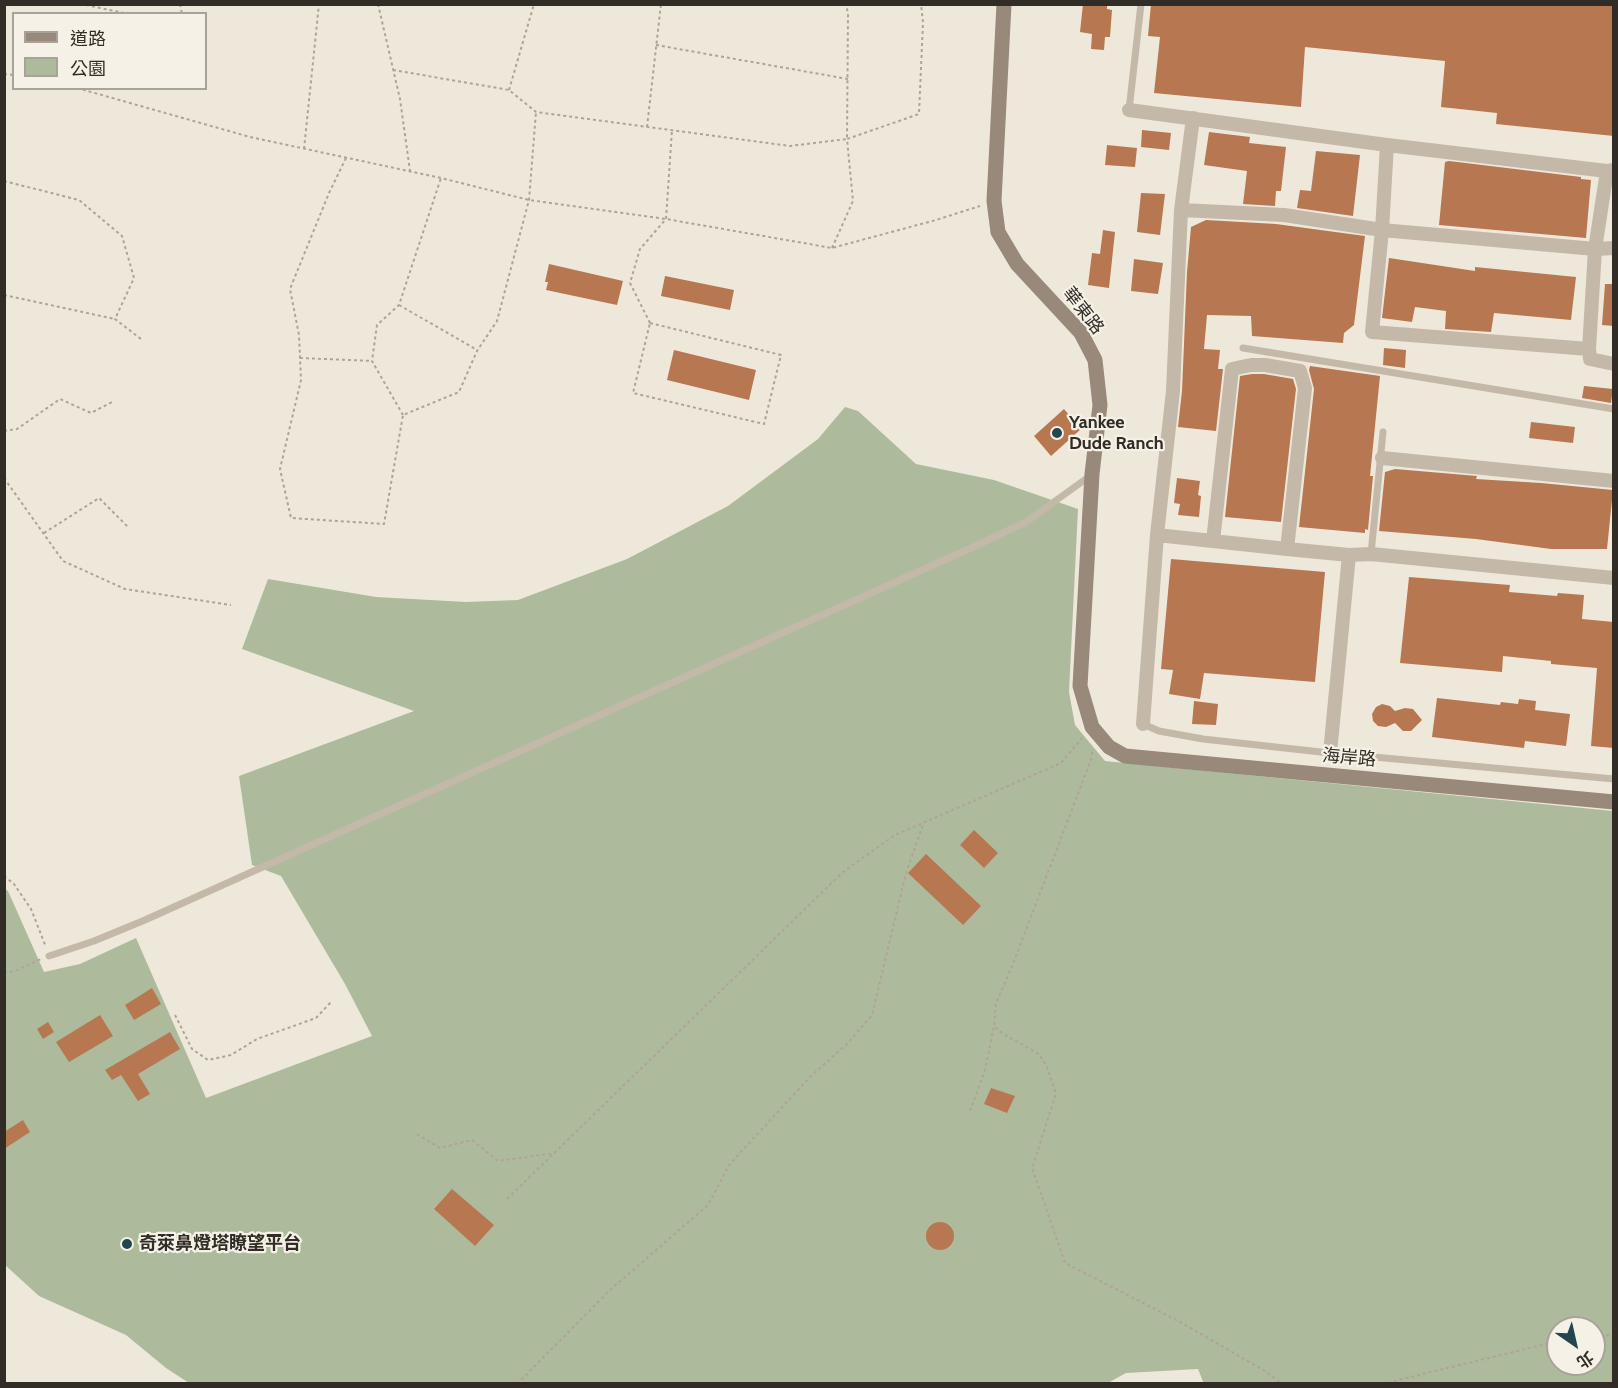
<!DOCTYPE html>
<html>
<head>
<meta charset="utf-8">
<style>
  body { margin:0 }
  #map { position:relative; width:1618px; height:1388px; overflow:hidden; background:#eee8db; font-family:Cabin,"Noto Sans TC",sans-serif }
  canvas { display:block }
  .frame { position:absolute; inset:0; border:6px solid #322c27; pointer-events:none }
  .legend { position:absolute; left:12px; top:12px; width:195px; height:78px; box-sizing:border-box; background:#f6f1e6; border:2px solid #a8a29a; margin:0; padding:8px 10px; list-style:none; font-size:18px; color:#322c27 }
  .legend li { display:flex; align-items:center; gap:12px; height:30px }
  .legend b { width:30px; border:2px solid #a8a29a }
  .north { position:absolute; left:1546px; top:1316px; width:60px; height:60px; box-sizing:border-box; background:#f6f1e6; border:2px solid #a8a29a; border-radius:50%; rotate:146deg; font-size:16px; font-weight:700; line-height:24px; text-align:center; color:#322c27 }
  .north::after { content:''; display:block; margin:auto; width:21px; height:27px; background:#22454f; clip-path:polygon(50% 0,100% 100%,50% 72%,0 100%) }
</style>
</head>
<body>
<div id="map">
<canvas width="1618" height="1388"></canvas>
<div class="frame"></div>
<ul class="legend">
<li><b style="height:8px;background:#98897a"></b>道路</li>
<li><b style="height:16px;background:#adbb9c"></b>公園</li>
</ul>
<div class="north">北</div>
</div>
<script>
const g = document.querySelector('canvas').getContext('2d');
g.lineJoin = 'round';
function paint(path, color) {
  g.fillStyle = color;
  g.fill(path, 'evenodd');
}
function poly(rows) {
  const path = new Path2D();
  for (const r of rows) {
    if (r.length === 3) {
      path.moveTo(r[0] + r[2], r[1]);
      path.arc(r[0], r[1], r[2], 0, 2 * Math.PI);
      continue;
    }
    path.moveTo(r[0], r[1]);
    for (let i = 2; i < r.length; i += 2) path.lineTo(r[i], r[i + 1]);
  }
  return path;
}
function trace(path, color, width, dash) {
  g.strokeStyle = color;
  g.lineWidth = width;
  g.lineCap = dash ? 'butt' : 'round';
  g.setLineDash(dash || []);
  g.stroke(path);
}
function label(font, color, halo, rows, align = 'center') {
  g.font = font + ' Cabin,"Noto Sans TC",sans-serif';
  g.lineWidth = 4.5;
  g.setLineDash([]);
  g.textBaseline = 'middle';
  g.strokeStyle = halo;
  g.fillStyle = color;
  for (const [text, x, y, turn = 0] of rows) {
    g.save();
    g.translate(x, y);
    g.rotate((+turn || 0) * Math.PI / 180);
    g.textAlign = isNaN(turn) ? turn : align;
    if (halo) g.strokeText(text, 0, 0);
    g.fillText(text, 0, 0);
    g.restore();
  }
}
paint(poly([
  [845,407,858,411,916,464,994,480,1078,509,1069,692,1075,725,1105,761,1613,811,1613,1383,1505,1384,1503,1382,1499,1384,1204,1384,1198,1369,1126,1373,1106,1384,189,1383,166,1368,126,1335,39,1296,5,1265,5,889,8,891,44,972,80,964,136,938,206,1098,372,1036,345,984,281,876,252,865,239,776,414,711,242,649,268,579,376,597,466,602,518,600,627,559,728,506,818,439],
  [1558,1328,1594,1328,1594,1364,1558,1364]
]), '#adbb9c');
paint(poly([
  [1083,4,1107,4,1107,9,1112,10,1110,37,1105,37,1104,50,1091,49,1092,34,1080,32],
  [1151,4,1614,4,1614,136,1496,124,1497,113,1441,107,1445,61,1305,47,1301,107,1154,93,1160,37,1148,36],
  [1142,130,1171,133,1169,150,1141,147],
  [1209,132,1250,137,1249,143,1286,147,1281,191,1276,191,1275,206,1243,204,1247,171,1204,165],
  [1107,145,1137,148,1135,167,1105,165],
  [1316,151,1360,155,1353,216,1297,208,1300,190,1311,191],
  [1449,161,1581,177,1581,179,1591,180,1586,238,1439,225,1445,162],
  [1141,193,1165,194,1160,235,1137,232],
  [1206,220,1276,224,1365,236,1354,325,1344,333,1343,343,1252,336,1251,316,1207,315,1204,349,1220,350,1218,369,1223,369,1216,431,1178,427,1182,391,1187,272,1191,227],
  [1103,230,1115,232,1109,288,1088,285,1092,253,1100,254],
  [1389,258,1475,271,1475,267,1576,277,1571,320,1494,313,1491,332,1445,329,1446,311,1415,307,1412,322,1382,318],
  [1134,259,1163,263,1158,294,1131,291],
  [549,264,623,281,617,305,546,290,548,282,545,282],
  [665,276,734,290,730,310,661,296],
  [1605,284,1614,284,1614,326,1602,325],
  [1384,348,1406,350,1405,368,1383,365],
  [674,350,756,370,749,400,667,380],
  [1310,366,1380,376,1370,476,1373,476,1368,530,1365,529,1365,533,1299,527,1314,389,1309,370],
  [1252,374,1264,374,1293,379,1296,389,1281,522,1225,517,1240,376],
  [1584,386,1613,389,1611,403,1582,398],
  [1064,409,1081,429,1051,456,1034,436],
  [1531,422,1575,427,1573,443,1529,438],
  [1395,469,1477,476,1476,479,1541,483,1613,490,1607,549,1551,549,1476,539,1379,531,1385,472],
  [1177,478,1200,481,1198,495,1201,496,1199,517,1178,515,1180,504,1174,503],
  [1171,559,1325,572,1315,682,1204,673,1200,699,1169,694,1173,670,1161,669],
  [1409,577,1510,585,1509,592,1557,596,1558,593,1584,595,1582,619,1614,622,1614,748,1591,746,1597,668,1551,664,1551,661,1503,656,1502,672,1400,663],
  [1437,698,1500,705,1501,702,1518,704,1519,699,1536,701,1535,710,1570,714,1566,746,1525,741,1524,748,1432,737],
  [1194,701,1218,704,1216,725,1192,724],
  [1382,704,1390,706,1395,711,1405,708,1413,709,1422,720,1411,731,1403,731,1395,723,1386,727,1378,726,1373,721,1372,714,1376,707],
  [974,830,998,853,984,868,960,845],
  [926,854,981,906,963,925,908,873],
  [152,988,161,1004,134,1020,125,1005],
  [100,1015,113,1036,69,1062,56,1042],
  [48,1022,54,1032,43,1039,37,1029],
  [170,1032,180,1049,138,1074,150,1094,138,1101,121,1075,112,1080,105,1070],
  [991,1088,1015,1096,1007,1113,984,1104],
  [23,1120,30,1132,4,1149,4,1132],
  [452,1189,494,1225,475,1246,434,1209],
  [940,1236,14]
]), '#b77750');
trace(poly([
  [180,4,182,14],
  [378,4,400,99,410,171],
  [86,5,129,14],
  [656,45,848,79],
  [393,70,509,90,536,112,790,146,847,139,848,14,846,4],
  [4,74,14,75],
  [77,88,250,137,441,178,529,200,666,219,832,248,936,220,980,206],
  [509,90,534,4],
  [647,127,661,4],
  [304,149,319,4],
  [346,158,329,193,290,289,299,335,301,380,280,469,291,518,384,524,403,415,459,392,477,351,497,321,529,200,536,112],
  [4,181,79,200,122,236,134,278,115,319,141,339],
  [832,248,853,201,847,139,919,114,923,22,921,4],
  [4,295,115,319],
  [399,305,477,350],
  [650,323,781,355,764,424,633,393,650,323],
  [650,323,630,283,640,249,666,219,672,130],
  [300,358,372,361],
  [403,415,372,361,377,325,399,305,441,178],
  [4,431,17,429,60,399,91,413,112,402],
  [4,478,63,561,125,589,231,605],
  [44,533,99,498,129,528],
  [1092,752,1092,757,1011,969,996,1003,994,1026,1002,1033,1039,1054,1047,1067,1056,1094,1032,1168,1065,1263,1180,1322,1265,1371,1282,1384],
  [4,876,14,884,31,909,46,947],
  [4,973,15,971,41,959],
  [175,1015,192,1049,208,1060,231,1055,257,1039,316,1018,331,1002],
  [970,1111,985,1070,994,1026],
  [417,1134,440,1148,472,1140,498,1161,555,1153],
  [507,1199,843,872,895,835,1061,763,1082,738],
  [1594,1334,1614,1336],
  [517,1384,609,1291,708,1205,729,1165,809,1078,848,1043,872,1015,906,873,924,822],
  [1382,1384,1558,1341]
]), '#b0a393', 2, [3, 3]);
trace(poly([
  [1129,110,1141,4],
  [1243,348,1614,409],
  [1371,554,1383,432],
  [1143,724,1159,731,1203,739,1330,753,1614,779],
  [49,956,94,941,145,920,971,548,1026,522,1090,476]
]), '#c4b9a8', 7);
trace(poly([
  [1129,110,1387,145,1607,171,1614,170],
  [1387,145,1382,230,1372,332,1589,349],
  [1607,171,1595,249,1589,349,1590,359,1614,364],
  [1181,210,1284,215,1382,230,1595,249,1614,248],
  [1382,458,1614,481],
  [1157,535,1287,549,1349,555,1371,554,1614,578],
  [1213,541,1232,369,1251,365,1265,365,1300,371,1305,388,1287,549],
  [1143,724,1157,535,1173,391,1181,210,1193,118],
  [1330,753,1349,555]
]), '#c4b9a8', 14);
trace(poly([
  [1004,4,994,201,998,232,1017,264,1081,333,1095,360,1100,405,1092,474,1080,686,1092,727,1109,747,1125,756,1614,802]
]), '#98897a', 15);
for (const [x, y, r, color] of [
  [1057,433,6,"#22454f"],
  [127,1244,6,"#22454f"]
]) {
  const dot = new Path2D();
  dot.arc(x, y, r, 0, 2 * Math.PI);
  g.fillStyle = color;
  g.fill(dot);
  trace(dot, '#f6f1e6', 2);
}
label('18px', '#322c27', '#f6f1e6', [
  ["華東路",1083,311,52],
  ["海岸路",1349,758,5]
]);
label('bold 18px', '#322c27', '#f6f1e6', [
  ["Yankee",1069,423],
  ["Dude Ranch",1069,444],
  ["奇萊鼻燈塔瞭望平台",139,1244]
], 'left');
</script>
</body>
</html>
